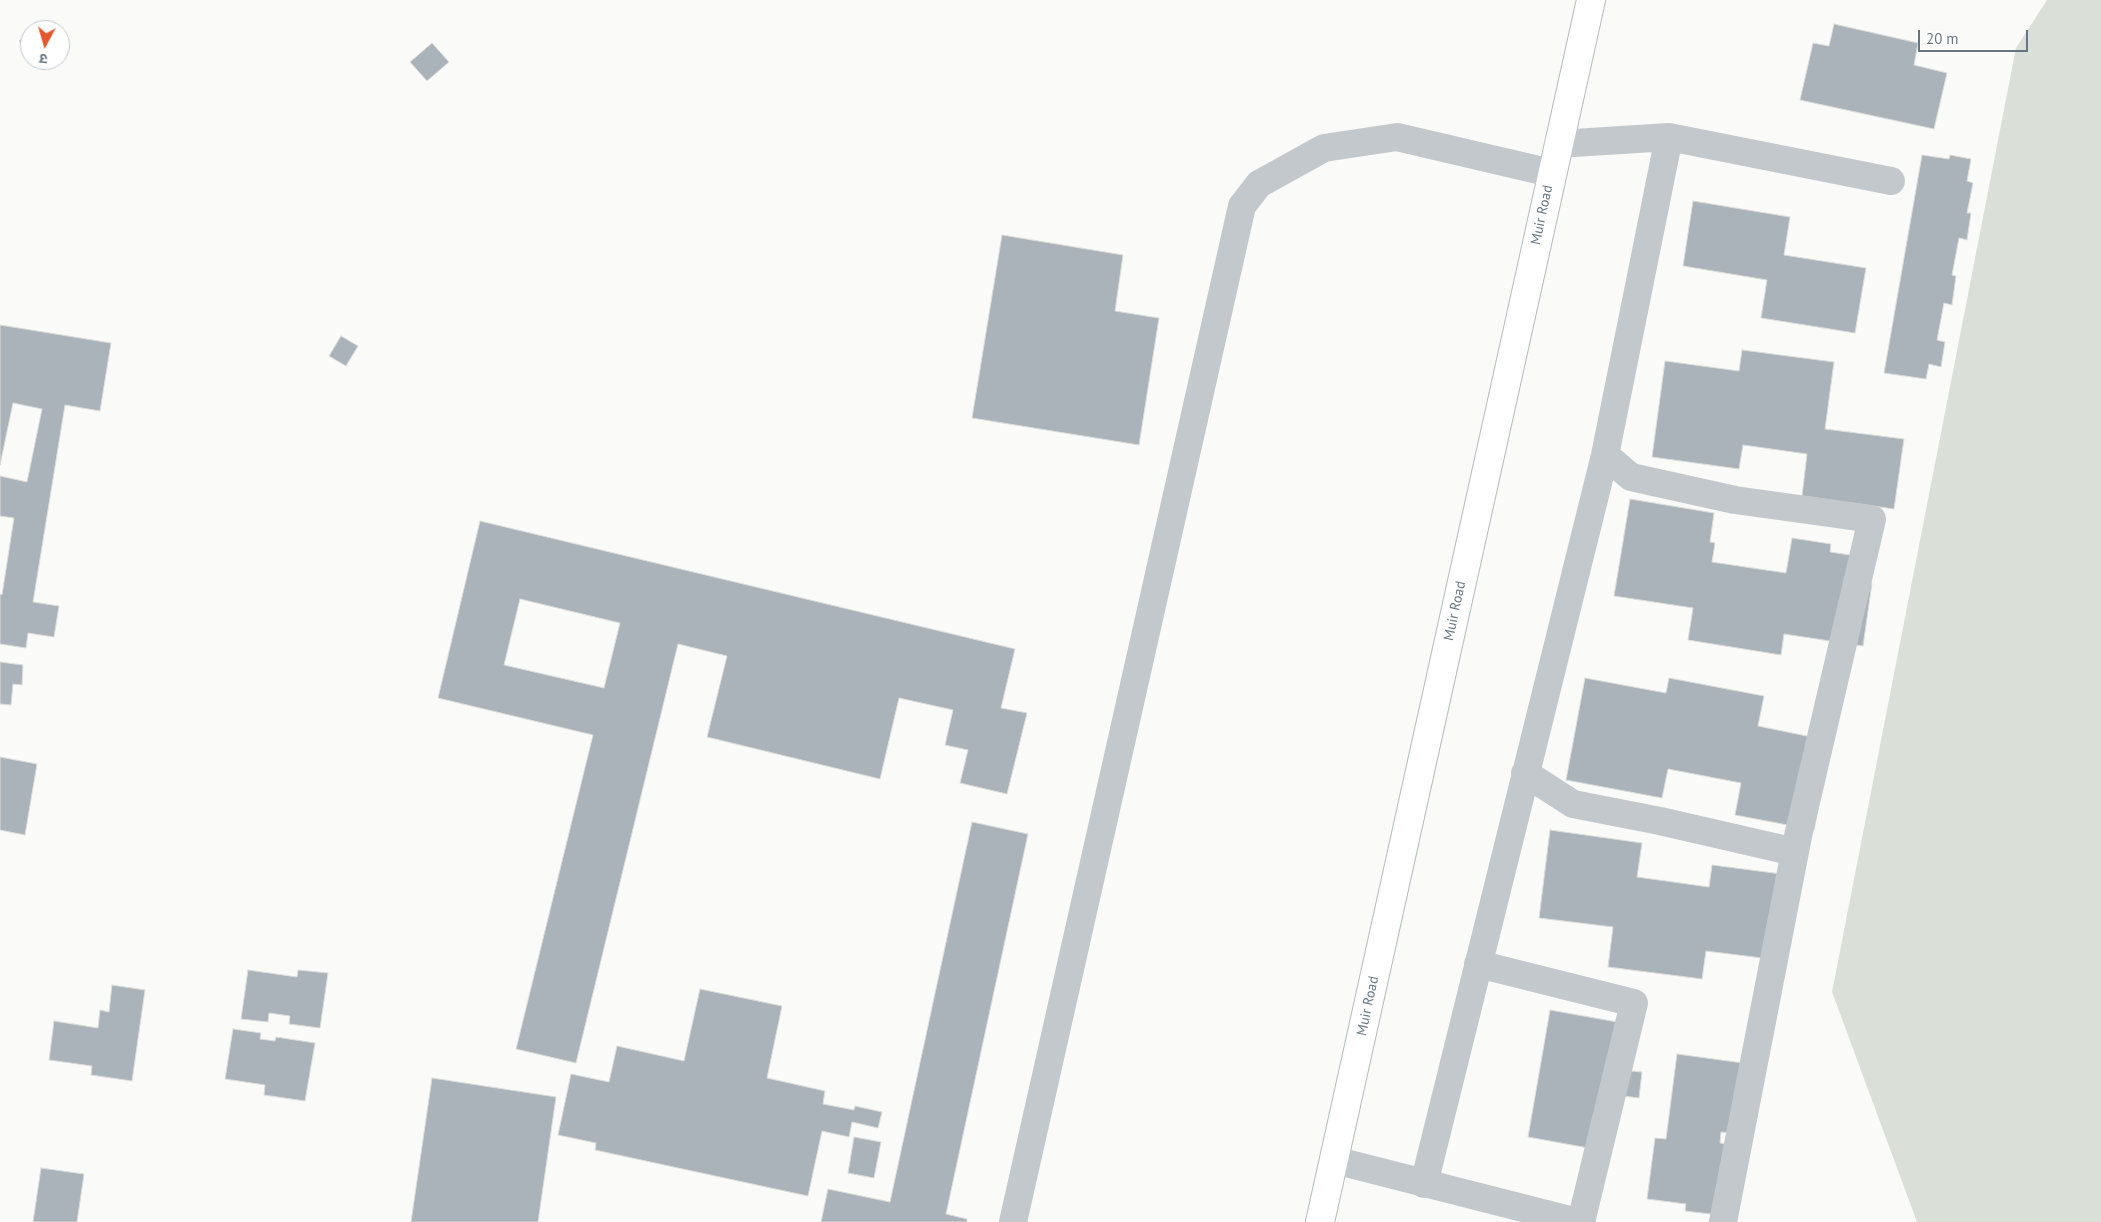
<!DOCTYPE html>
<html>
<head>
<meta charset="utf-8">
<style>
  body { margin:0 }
  #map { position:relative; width:2101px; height:1222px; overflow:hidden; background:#fafaf8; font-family:"PT Sans","Noto Sans Devanagari",sans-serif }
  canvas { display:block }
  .north { position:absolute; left:20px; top:20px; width:50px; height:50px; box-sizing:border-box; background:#fff; border:1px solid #c1c8cd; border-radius:50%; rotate:186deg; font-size:14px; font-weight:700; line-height:20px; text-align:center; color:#657683 }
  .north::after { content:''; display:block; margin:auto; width:18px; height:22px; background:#e4572e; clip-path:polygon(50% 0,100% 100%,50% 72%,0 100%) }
  .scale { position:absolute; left:1918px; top:30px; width:110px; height:22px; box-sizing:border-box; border:2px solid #657683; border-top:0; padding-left:6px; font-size:15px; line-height:18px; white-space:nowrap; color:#657683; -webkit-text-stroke:4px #fff; paint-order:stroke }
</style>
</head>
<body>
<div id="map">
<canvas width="2101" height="1222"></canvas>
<div class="north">उ</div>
<div class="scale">20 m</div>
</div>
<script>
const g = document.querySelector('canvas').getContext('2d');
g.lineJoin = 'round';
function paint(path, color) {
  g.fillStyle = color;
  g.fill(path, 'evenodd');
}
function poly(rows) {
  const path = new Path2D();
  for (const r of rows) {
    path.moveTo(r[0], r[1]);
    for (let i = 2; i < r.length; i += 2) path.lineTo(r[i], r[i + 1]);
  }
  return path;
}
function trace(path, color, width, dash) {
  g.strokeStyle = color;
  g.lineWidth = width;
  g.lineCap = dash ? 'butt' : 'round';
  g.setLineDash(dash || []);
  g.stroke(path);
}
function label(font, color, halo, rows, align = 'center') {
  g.font = font + ' "PT Sans",sans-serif';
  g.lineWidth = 5;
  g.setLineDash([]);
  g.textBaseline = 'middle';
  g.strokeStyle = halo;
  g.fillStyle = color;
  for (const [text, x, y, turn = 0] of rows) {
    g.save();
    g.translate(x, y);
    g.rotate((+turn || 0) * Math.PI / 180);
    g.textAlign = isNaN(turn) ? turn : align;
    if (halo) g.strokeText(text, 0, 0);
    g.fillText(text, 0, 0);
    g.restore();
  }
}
paint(poly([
  [2047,0,2101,0,2101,1222,1917,1222,1832,992,2016,48]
]), '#dadfd7');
const building = poly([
  [1834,24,1918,43,1914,65,1947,73,1934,129,1800,100,1813,43,1829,46,1834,24],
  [30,32,30,55,19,41,30,32],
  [432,43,449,62,427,81,410,62,432,43],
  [1922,155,1949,159,1950,155,1971,159,1967,181,1973,183,1967,213,1971,213,1967,240,1959,238,1952,275,1956,276,1952,305,1944,303,1937,340,1945,342,1941,367,1929,364,1926,379,1884,373,1922,155],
  [1693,201,1790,217,1784,255,1866,268,1855,333,1761,318,1767,280,1683,266,1693,201],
  [1002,235,1123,255,1115,311,1159,318,1139,445,972,418,1002,235],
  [0,325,111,343,100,411,65,405,33,602,59,606,54,637,28,633,26,648,0,644,0,594,2,595,14,518,0,516,0,476,27,482,42,409,13,403,0,465,0,325],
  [341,336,358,346,346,366,329,356,341,336],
  [1742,350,1834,362,1825,429,1904,439,1894,509,1802,496,1807,454,1743,445,1739,469,1652,457,1665,361,1739,371,1742,350],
  [1630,499,1714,513,1710,542,1715,543,1712,562,1786,573,1792,538,1831,544,1830,552,1870,558,1865,583,1872,583,1863,646,1784,634,1781,655,1688,640,1693,608,1614,596,1630,499],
  [480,521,1015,649,1001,708,1027,713,1007,794,960,783,968,750,945,745,953,710,899,698,880,779,707,737,727,656,678,644,576,1063,516,1049,593,735,438,698,480,521],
  [520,599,620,623,604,688,504,665,520,599],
  [0,662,23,665,22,685,13,684,11,705,0,704,0,662],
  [1585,678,1666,693,1669,678,1764,696,1758,726,1831,741,1814,830,1735,815,1741,783,1668,769,1662,798,1566,780,1585,678],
  [0,757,37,764,25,835,0,830,0,757],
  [972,822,1028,834,946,1214,967,1219,967,1222,821,1222,828,1189,890,1202,972,822],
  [1550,830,1642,843,1637,877,1709,887,1712,865,1797,876,1786,961,1706,951,1702,979,1608,967,1613,927,1539,918,1550,830],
  [248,970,297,977,298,970,328,973,320,1028,289,1024,290,1016,269,1013,268,1022,241,1019,248,970],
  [112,985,145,990,132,1081,91,1075,92,1066,49,1060,54,1021,98,1028,100,1010,109,1012,112,985],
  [700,989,782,1006,767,1078,825,1091,823,1104,854,1110,855,1106,882,1112,878,1128,852,1122,849,1137,822,1131,808,1196,595,1150,596,1143,558,1135,571,1074,609,1082,617,1046,684,1061,700,989],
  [1550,1010,1617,1022,1594,1149,1528,1137,1550,1010],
  [233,1029,261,1033,260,1039,275,1041,276,1037,315,1043,305,1101,264,1095,265,1085,225,1079,233,1029],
  [1677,1054,1750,1064,1740,1134,1721,1132,1720,1143,1728,1144,1718,1215,1685,1211,1686,1204,1647,1199,1655,1138,1666,1139,1677,1054],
  [1620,1070,1642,1072,1639,1098,1616,1095,1620,1070],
  [432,1078,556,1097,538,1222,411,1222,432,1078],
  [854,1137,881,1142,874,1178,848,1173,854,1137],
  [41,1168,84,1174,77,1222,33,1222,41,1168]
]);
paint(building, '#aab3b9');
trace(building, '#dcdcda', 1);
const secondary = poly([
  [1320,1222,1591,0]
]);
trace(secondary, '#b3babf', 30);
trace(poly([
  [1558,144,1669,137,1891,181],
  [1605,455,1631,477,1735,500,1872,519,1798,836,1723,1222],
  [1525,773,1573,804,1660,821,1795,852],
  [1478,964,1634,1003,1581,1222],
  [1334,1160,1578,1222],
  [1424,1184,1605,455,1669,137],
  [1013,1222,1242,206,1259,184,1324,148,1397,137,1551,173]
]), '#c3c8cc', 28);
trace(secondary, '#fff', 28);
label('14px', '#657683', '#fff', [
  ["Muir Road",1542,215,-78],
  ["Muir Road",1455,611,-78],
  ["Muir Road",1368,1006,-78]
]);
</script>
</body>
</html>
